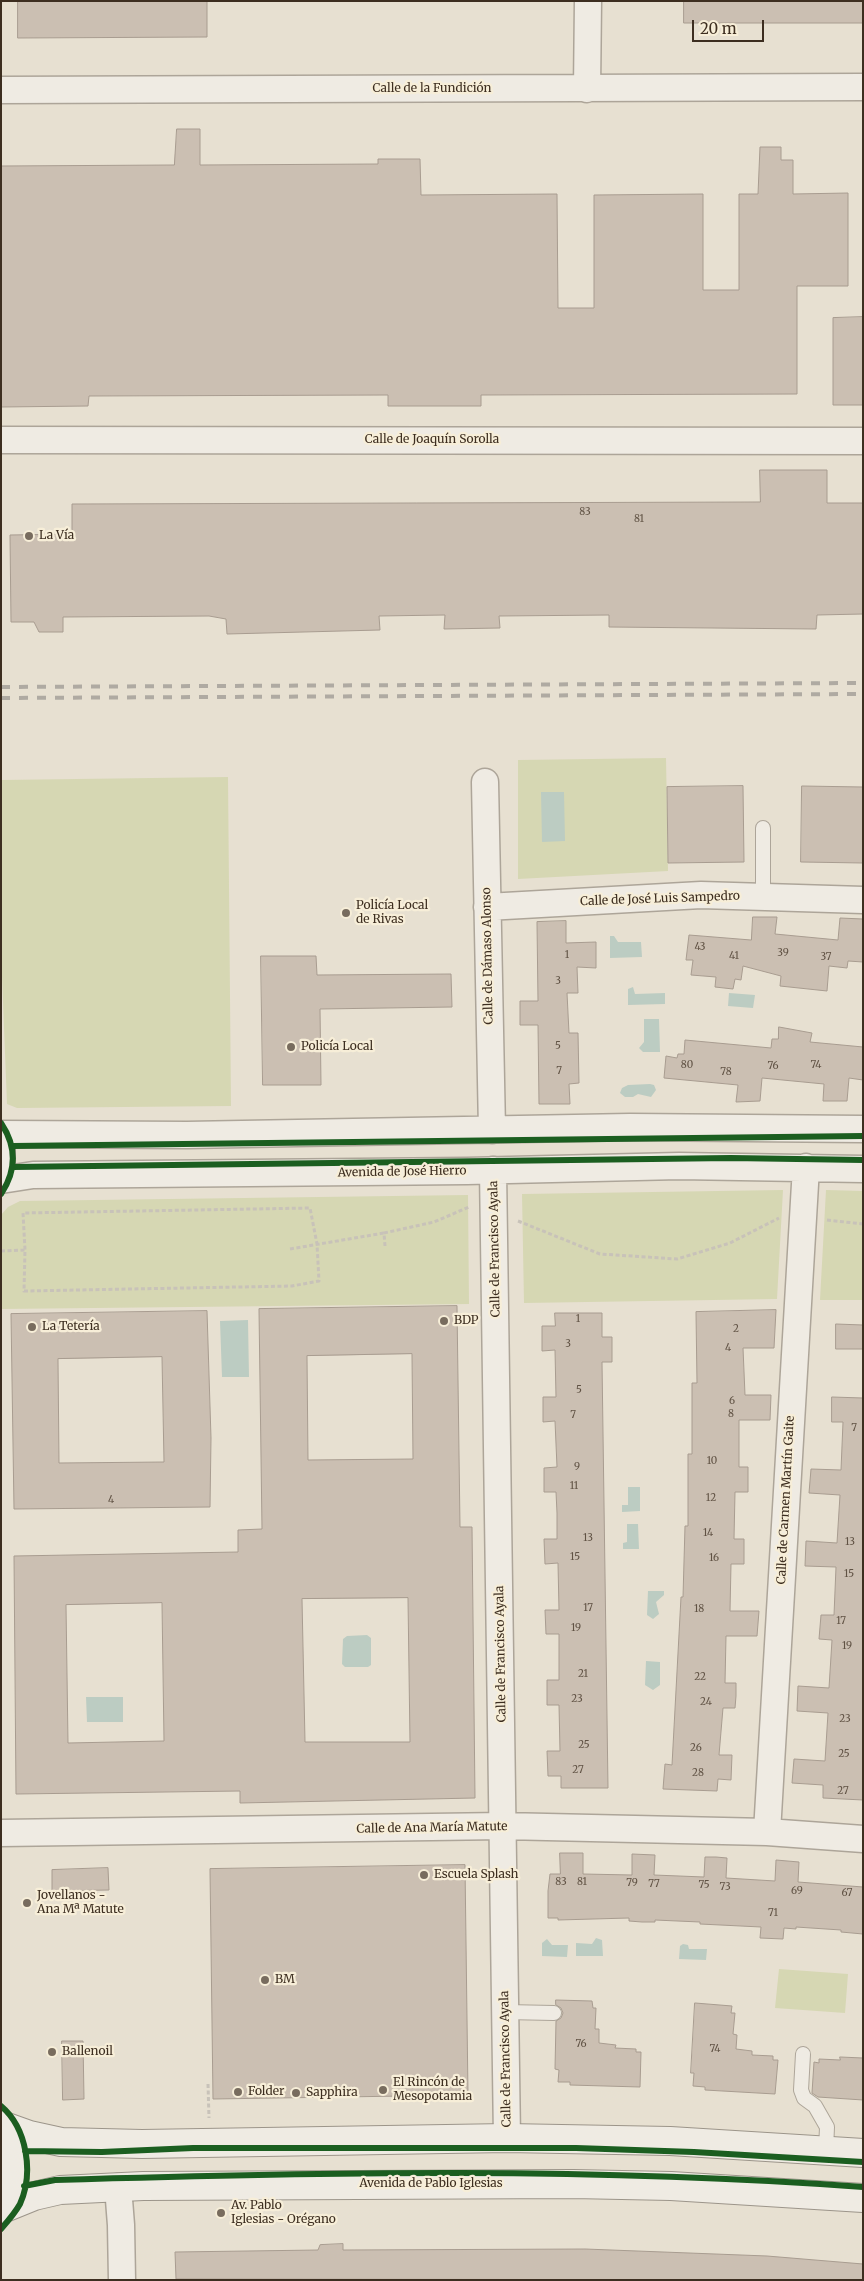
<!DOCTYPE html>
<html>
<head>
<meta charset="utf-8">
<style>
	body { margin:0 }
	#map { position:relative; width:864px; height:2281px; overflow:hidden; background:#e7e0d1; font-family:Merriweather,serif }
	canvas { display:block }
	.frame { position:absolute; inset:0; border:2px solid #3d2e20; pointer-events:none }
	.scale { position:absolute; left:692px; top:20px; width:72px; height:22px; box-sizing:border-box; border:2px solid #3d2e20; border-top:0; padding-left:6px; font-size:15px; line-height:18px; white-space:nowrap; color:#3d2e20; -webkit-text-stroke:4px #f7eed8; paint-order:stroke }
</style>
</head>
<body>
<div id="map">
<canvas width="864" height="2281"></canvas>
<div class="frame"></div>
<div class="scale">20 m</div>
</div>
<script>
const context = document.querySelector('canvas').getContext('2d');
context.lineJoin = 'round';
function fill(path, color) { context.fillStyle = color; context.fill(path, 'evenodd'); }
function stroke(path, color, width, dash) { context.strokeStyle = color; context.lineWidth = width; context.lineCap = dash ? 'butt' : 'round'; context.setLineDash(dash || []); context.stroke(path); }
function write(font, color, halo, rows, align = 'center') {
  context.font = font + ' Merriweather,serif'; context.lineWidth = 4.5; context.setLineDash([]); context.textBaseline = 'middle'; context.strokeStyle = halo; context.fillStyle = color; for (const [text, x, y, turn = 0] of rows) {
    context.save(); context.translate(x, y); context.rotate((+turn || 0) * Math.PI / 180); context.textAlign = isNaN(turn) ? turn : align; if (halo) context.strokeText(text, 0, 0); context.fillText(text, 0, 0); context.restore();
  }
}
const green = new Path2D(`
	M 666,758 L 668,871 L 518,879 L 518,760 Z
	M 228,777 L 231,1106 L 17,1108 L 7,1104 L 1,951 L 1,780 Z
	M 783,1190 L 777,1299 L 524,1303 L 522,1194 Z
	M 826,1190 L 863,1191 L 863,1300 L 820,1300 Z
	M 468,1195 L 469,1304 L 1,1309 L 1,1215 L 8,1207 L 20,1201 Z
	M 779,1969 L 848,1974 L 845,2013 L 775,2008 Z`);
const water = new Path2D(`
	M 541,792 L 564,792 L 565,841 L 542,842 Z
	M 610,936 L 614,936 L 618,942 L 641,942 L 642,957 L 610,958 Z
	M 633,987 L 635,994 L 665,993 L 665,1004 L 628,1005 L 628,989 Z
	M 729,993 L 755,995 L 753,1008 L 728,1006 Z
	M 644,1019 L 659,1019 L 660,1052 L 643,1052 L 639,1048 L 644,1042 Z
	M 650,1084 L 654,1085 L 656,1090 L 651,1097 L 638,1094 L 633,1097 L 625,1097 L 620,1093 L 622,1088 L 628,1085 Z
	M 248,1320 L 249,1377 L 222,1377 L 220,1321 Z
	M 628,1487 L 640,1487 L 640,1511 L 622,1512 L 622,1505 L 628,1505 Z
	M 627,1524 L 638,1524 L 639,1549 L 623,1549 L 623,1543 L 627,1542 Z
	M 648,1591 L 664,1591 L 664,1595 L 656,1602 L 659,1614 L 653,1619 L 647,1615 Z
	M 367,1635 L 371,1638 L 371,1665 L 368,1667 L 345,1667 L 342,1664 L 343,1639 L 347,1636 Z
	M 646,1661 L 660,1662 L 660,1685 L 653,1690 L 645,1685 Z
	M 86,1697 L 123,1697 L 123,1722 L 87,1722 Z
	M 596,1938 L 602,1940 L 603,1956 L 576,1956 L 576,1943 L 592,1944 Z
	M 547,1939 L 552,1945 L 568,1945 L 567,1957 L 542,1956 L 542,1943 Z
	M 683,1944 L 688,1945 L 689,1949 L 707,1949 L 706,1960 L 679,1959 L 680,1946 Z`);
const building = new Path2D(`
	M 18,1 L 207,1 L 207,37 L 18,38 Z
	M 684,1 L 863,1 L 863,23 L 684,23 Z
	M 177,129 L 200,129 L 200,165 L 378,164 L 378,159 L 420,159 L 421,195 L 557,194 L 558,308 L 594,308 L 594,195 L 703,194 L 703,290 L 739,290 L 739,194 L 758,194 L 760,147 L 781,147 L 781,160 L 793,160 L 793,194 L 848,193 L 848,286 L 797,286 L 797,394 L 481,395 L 481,406 L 388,406 L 388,395 L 89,396 L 88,406 L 1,407 L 1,166 L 174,165 Z
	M 863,317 L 863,405 L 833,405 L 833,318 Z
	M 760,470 L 827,470 L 827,503 L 863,503 L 863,614 L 817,615 L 816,629 L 609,627 L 609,615 L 499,616 L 500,628 L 444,629 L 445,615 L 379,616 L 380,630 L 227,634 L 226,619 L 209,616 L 63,617 L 63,632 L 39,632 L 34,622 L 11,622 L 10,535 L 72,534 L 72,504 L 760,502 Z
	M 743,786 L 744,862 L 668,863 L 667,787 Z
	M 802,786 L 863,787 L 863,863 L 801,862 Z
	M 753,917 L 777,917 L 775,934 L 838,940 L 840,918 L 863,919 L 863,962 L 848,961 L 847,968 L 829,966 L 827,991 L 780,986 L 781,976 L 743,966 L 741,980 L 735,979 L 733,989 L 715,987 L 716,977 L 691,975 L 693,960 L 686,960 L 689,935 L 751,940 Z
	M 566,921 L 566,943 L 596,942 L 596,968 L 577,967 L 578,993 L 567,993 L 569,1033 L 578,1033 L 579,1083 L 569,1084 L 570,1104 L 539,1104 L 538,1025 L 520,1025 L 520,1001 L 538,1001 L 537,922 Z
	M 261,956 L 316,956 L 317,975 L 451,974 L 452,1007 L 320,1009 L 321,1085 L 263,1085 Z
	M 779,1027 L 812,1033 L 810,1042 L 863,1047 L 863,1080 L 849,1078 L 847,1101 L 823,1101 L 824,1084 L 762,1078 L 760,1101 L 736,1102 L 738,1085 L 664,1078 L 666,1056 L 677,1058 L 678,1054 L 684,1054 L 685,1040 L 771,1048 L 772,1039 L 778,1039 Z
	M 457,1306 L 460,1527 L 472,1527 L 475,1798 L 240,1803 L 240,1791 L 16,1794 L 14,1556 L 238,1552 L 238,1530 L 262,1529 L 259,1309 ZM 412,1354 L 413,1459 L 308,1460 L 307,1356 ZM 408,1598 L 410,1742 L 305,1742 L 302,1599 ZM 162,1603 L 164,1741 L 68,1743 L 66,1605 Z
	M 776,1310 L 774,1348 L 743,1348 L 745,1395 L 771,1395 L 770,1420 L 739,1420 L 739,1467 L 748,1467 L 748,1492 L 735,1492 L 734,1539 L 744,1539 L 744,1564 L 731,1564 L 730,1611 L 759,1611 L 757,1636 L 726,1636 L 725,1683 L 736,1683 L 736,1696 L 735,1708 L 723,1708 L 719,1755 L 732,1755 L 731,1780 L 718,1779 L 717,1791 L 663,1789 L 665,1764 L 672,1765 L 681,1597 L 683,1597 L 685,1526 L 688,1526 L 688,1454 L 692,1454 L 692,1383 L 697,1383 L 696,1312 Z
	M 207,1311 L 211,1438 L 210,1507 L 14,1509 L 11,1314 ZM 162,1357 L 164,1462 L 59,1463 L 58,1359 Z
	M 555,1313 L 602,1313 L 602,1337 L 612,1337 L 612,1362 L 602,1362 L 608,1788 L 561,1788 L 561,1776 L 548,1776 L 547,1751 L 560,1751 L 559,1705 L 547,1705 L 547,1680 L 559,1680 L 559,1634 L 546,1634 L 545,1610 L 559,1610 L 558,1563 L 545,1564 L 544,1539 L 557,1539 L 557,1513 L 556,1492 L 544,1492 L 544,1468 L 557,1467 L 555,1421 L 543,1422 L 543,1397 L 556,1397 L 555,1350 L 542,1351 L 542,1326 L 555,1326 Z
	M 836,1324 L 863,1325 L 863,1349 L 836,1349 Z
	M 832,1397 L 863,1398 L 863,1800 L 823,1798 L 823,1785 L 792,1783 L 794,1759 L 825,1761 L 828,1713 L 797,1711 L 798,1686 L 829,1688 L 832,1640 L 819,1639 L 821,1615 L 834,1615 L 836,1567 L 805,1566 L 806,1541 L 837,1543 L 840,1495 L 809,1493 L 811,1469 L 841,1470 L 843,1422 L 832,1422 Z
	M 560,1853 L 583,1853 L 583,1874 L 632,1875 L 632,1854 L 655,1855 L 654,1875 L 704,1877 L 705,1857 L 716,1857 L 727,1858 L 726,1878 L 775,1881 L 776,1860 L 799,1862 L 798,1882 L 863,1887 L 863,1934 L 841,1932 L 841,1930 L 796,1927 L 796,1929 L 784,1928 L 783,1939 L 760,1938 L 761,1927 L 700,1924 L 700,1922 L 655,1920 L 655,1922 L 642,1922 L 629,1921 L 629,1918 L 558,1920 L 558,1918 L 548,1918 L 548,1891 L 550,1874 L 560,1874 Z
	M 465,1865 L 468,2095 L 213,2099 L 210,1869 Z
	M 108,1868 L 109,1890 L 52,1891 L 52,1870 Z
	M 556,2000 L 592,2001 L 593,2008 L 596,2008 L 595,2029 L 599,2029 L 599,2043 L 616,2045 L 615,2048 L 636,2049 L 636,2052 L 641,2052 L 640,2087 L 570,2085 L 570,2082 L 558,2082 L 559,2070 L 555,2069 L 556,2021 L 561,2018 L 563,2013 L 561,2008 L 556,2005 Z
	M 695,2003 L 732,2006 L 731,2013 L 735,2013 L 733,2034 L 737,2035 L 736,2049 L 752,2051 L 752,2055 L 773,2056 L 773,2060 L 778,2060 L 775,2094 L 705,2090 L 705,2087 L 693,2086 L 694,2073 L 691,2073 Z
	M 62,2041 L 83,2041 L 84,2099 L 63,2100 Z
	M 840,2057 L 863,2058 L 863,2100 L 818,2097 L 812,2093 L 814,2062 L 819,2063 L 819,2059 L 840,2060 Z
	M 343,2244 L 343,2250 L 585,2249 L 767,2256 L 863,2264 L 863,2280 L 176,2279 L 175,2252 L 318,2250 L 320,2245 Z`);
const path = new Path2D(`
	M 827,1220 L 863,1224
	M 518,1221 L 600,1254 L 677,1259 L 730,1243 L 779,1218
	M 385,1246 L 384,1233 L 434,1222 L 469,1207
	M 290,1249 L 384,1233
	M 1,1251 L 25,1250 L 24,1291 L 292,1286 L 319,1281 L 317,1244 L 310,1208 L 23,1213 L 25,1250
	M 208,2084 L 209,2118`);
const lane = new Path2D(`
	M 763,897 L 763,828
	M 505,2012 L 554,2013
	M 803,2054 L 801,2090 L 804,2098 L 815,2106 L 827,2127 L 826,2150`);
const street = new Path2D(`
	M 587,89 L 588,1
	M 1,90 L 863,87
	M 1,440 L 863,441
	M 485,782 L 492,1130
	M 487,907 L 701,895 L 863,900
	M 1,1134 L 187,1135 L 630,1127 L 863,1129
	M 493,1170 L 507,2138
	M 1,1180 L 33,1175 L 467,1171 L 679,1166 L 863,1169
	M 767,1832 L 806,1167
	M 1,1833 L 503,1826 L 767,1832 L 863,1839
	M 118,2187 L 121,2225 L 122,2280`);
const secondary = new Path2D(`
	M 1,1146 L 1,1165
	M 1,2125 L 29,2135 L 61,2142 L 142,2144 L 507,2138 L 670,2141 L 863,2153
	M 1,2129 C 15,2154 14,2184 1,2209
	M 2,2209 L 34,2196 L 60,2190 L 143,2186 L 573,2184 L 671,2186 L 863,2198`);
const rail = new Path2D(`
	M 1,687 L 863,683
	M 1,698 L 863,694`);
const cycleway = new Path2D(`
	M 1,1123 C 17,1147 17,1170 1,1194
	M 13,1146 L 863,1136
	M 13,1167 L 731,1158 L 863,1160
	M 1,2106 C 27,2128 34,2173 20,2204 C 15,2213 8,2221 1,2229
	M 25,2151 L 102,2152 L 193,2148 L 576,2148 L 694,2152 L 863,2162
	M 24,2186 L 55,2180 C 324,2172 594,2167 863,2187`);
const markers = [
	[29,536,5,"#786c5e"],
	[346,913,5,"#786c5e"],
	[291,1047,5,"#786c5e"],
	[444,1321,5,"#786c5e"],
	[32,1327,5,"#786c5e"],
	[424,1875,5,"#786c5e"],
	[27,1903,5,"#786c5e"],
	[265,1980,5,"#786c5e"],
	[52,2052,5,"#786c5e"],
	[383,2090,5,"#786c5e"],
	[238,2092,5,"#786c5e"],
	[296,2093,5,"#786c5e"],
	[221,2213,5,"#786c5e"]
];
const numberNames = [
	["83",585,512],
	["81",639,519],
	["43",700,947],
	["39",783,953],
	["1",567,955],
	["41",734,956],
	["37",826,957],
	["3",558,981],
	["5",558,1046],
	["80",687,1065],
	["74",816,1065],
	["76",773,1066],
	["7",559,1071],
	["78",726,1072],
	["1",578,1319],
	["2",736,1329],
	["3",568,1344],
	["4",728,1348],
	["5",579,1390],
	["6",732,1401],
	["8",731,1414],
	["7",573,1415],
	["7",854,1428],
	["10",712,1461],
	["9",577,1467],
	["11",574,1486],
	["12",711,1498],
	["4",111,1500],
	["14",708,1533],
	["13",588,1538],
	["13",850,1542],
	["15",575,1557],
	["16",714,1558],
	["15",849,1574],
	["17",588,1608],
	["18",699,1609],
	["17",841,1621],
	["19",576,1628],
	["19",847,1646],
	["21",583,1674],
	["22",700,1677],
	["23",577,1699],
	["24",706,1702],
	["23",845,1719],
	["25",584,1745],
	["26",696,1748],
	["25",844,1754],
	["27",578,1770],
	["28",698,1773],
	["27",843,1791],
	["83",561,1882],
	["81",582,1882],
	["79",632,1883],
	["77",654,1884],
	["75",704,1885],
	["73",725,1887],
	["69",797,1891],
	["67",847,1893],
	["71",773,1913],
	["76",581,2044],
	["74",715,2049]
];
const streetNames = [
	["Calle de la Fundición",432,89],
	["Calle de Joaquín Sorolla",432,440],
	["Calle de José Luis Sampedro",660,899,-2],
	["Calle de Dámaso Alonso",488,956,-91],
	["Avenida de José Hierro",402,1172,-1],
	["Calle de Francisco Ayala",495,1249,-91],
	["Calle de Carmen Martín Gaite",786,1500,-87],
	["Calle de Francisco Ayala",501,1654,-91],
	["Calle de Ana María Matute",432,1828,-1],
	["Calle de Francisco Ayala",506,2059,-91],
	["Avenida de Pablo Iglesias",431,2184]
];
const poiNames = [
	["La Vía",39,536],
	["Policía Local",356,906],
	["de Rivas",356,920],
	["Policía Local",301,1047],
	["BDP",454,1321],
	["La Tetería",42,1327],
	["Escuela Splash",434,1875],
	["Jovellanos -",37,1896],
	["Ana Mª Matute",37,1910],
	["BM",275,1980],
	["Ballenoil",62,2052],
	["El Rincón de",393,2083],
	["Mesopotamia",393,2097],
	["Folder",248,2092],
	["Sapphira",306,2093],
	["Av. Pablo",231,2206],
	["Iglesias - Orégano",231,2220]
];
fill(green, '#d6d7b3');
fill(water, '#bcccc2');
fill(building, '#cbbfb2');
stroke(building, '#a89c90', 1);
stroke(lane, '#ada599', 16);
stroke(street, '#ada599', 29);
stroke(secondary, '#9c958a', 30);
stroke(path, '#c8c2b9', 3, [4, 2.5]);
stroke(lane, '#efebe3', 14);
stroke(street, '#efebe3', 26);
stroke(secondary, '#efebe3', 28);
stroke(rail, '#afaaa2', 4, [9, 9]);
stroke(cycleway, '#1b5e20', 6);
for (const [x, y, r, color] of markers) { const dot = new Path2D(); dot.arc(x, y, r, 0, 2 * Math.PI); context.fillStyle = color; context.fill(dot); stroke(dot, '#f7eed8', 2); }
write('10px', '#605244', null, numberNames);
write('12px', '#3d2e20', '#f7eed8', streetNames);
write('12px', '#3d2e20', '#f7eed8', poiNames, 'left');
</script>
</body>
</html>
